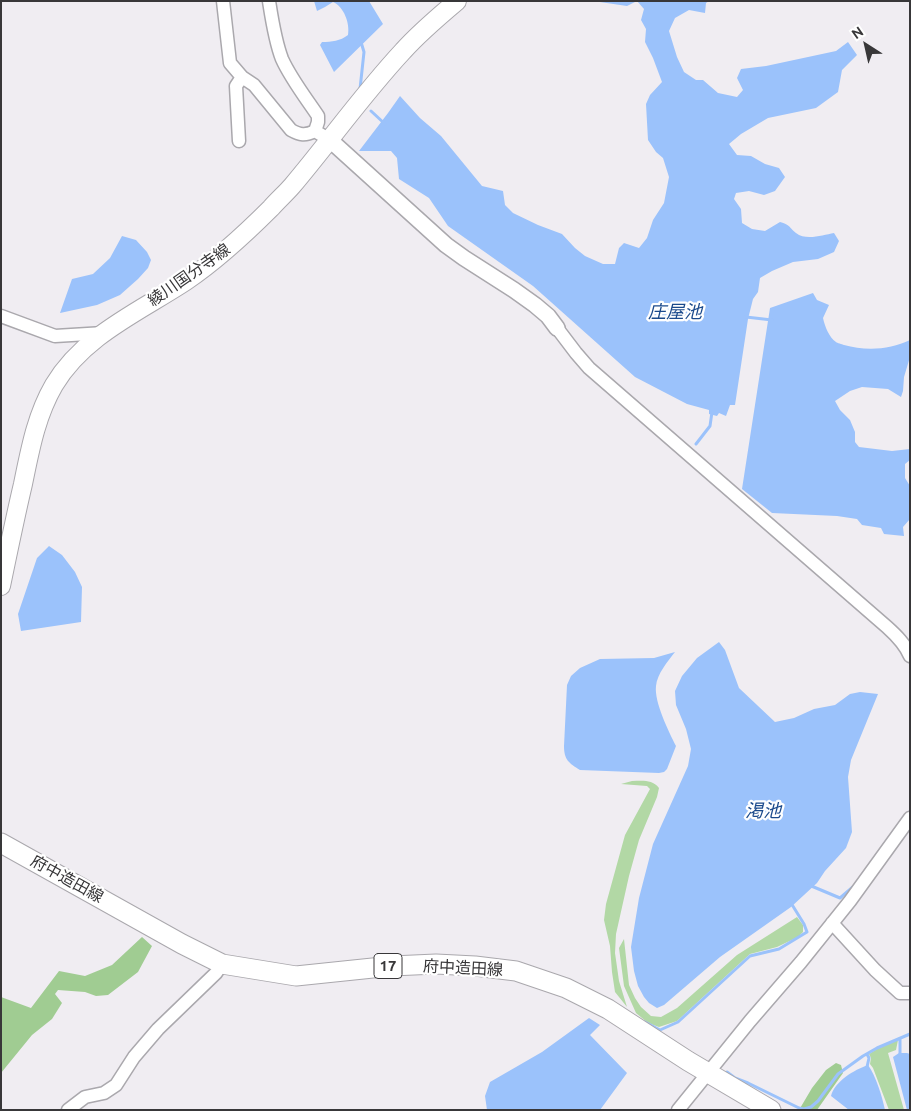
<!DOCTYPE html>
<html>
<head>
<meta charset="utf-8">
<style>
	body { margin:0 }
	#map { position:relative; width:911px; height:1111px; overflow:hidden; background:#f0edf2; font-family:Ubuntu,sans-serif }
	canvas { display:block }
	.frame { position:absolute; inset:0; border:2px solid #383739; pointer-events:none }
	.north { position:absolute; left:841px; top:20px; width:50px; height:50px; -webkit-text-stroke:4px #fff; paint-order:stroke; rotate:325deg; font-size:14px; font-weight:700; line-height:20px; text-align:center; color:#383739 }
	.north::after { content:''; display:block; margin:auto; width:18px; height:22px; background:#383739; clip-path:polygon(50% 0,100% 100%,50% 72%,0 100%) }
</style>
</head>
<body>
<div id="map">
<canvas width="911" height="1111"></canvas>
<div class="frame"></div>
<div class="north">N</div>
</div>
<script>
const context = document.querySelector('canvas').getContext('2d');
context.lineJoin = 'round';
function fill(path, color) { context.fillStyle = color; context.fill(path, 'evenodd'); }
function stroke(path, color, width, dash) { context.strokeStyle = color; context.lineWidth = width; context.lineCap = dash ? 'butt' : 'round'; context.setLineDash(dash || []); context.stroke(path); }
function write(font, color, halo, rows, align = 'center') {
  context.font = font + ' Ubuntu,"Noto Sans JP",sans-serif'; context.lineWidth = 4.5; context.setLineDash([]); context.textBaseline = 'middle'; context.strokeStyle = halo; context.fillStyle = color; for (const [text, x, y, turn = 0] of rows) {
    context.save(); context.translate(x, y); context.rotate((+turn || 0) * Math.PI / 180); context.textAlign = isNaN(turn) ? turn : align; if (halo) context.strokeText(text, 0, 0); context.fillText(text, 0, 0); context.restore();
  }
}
const green = new Path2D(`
	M 632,781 C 642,781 652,779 659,788 L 657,797 L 639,840 L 629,876 L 616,934 L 615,953 L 619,981 L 627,1007 L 615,992 L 612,972 L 610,946 L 604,920 L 606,904 L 625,835 L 650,789 L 647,786 L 621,784 Z
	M 797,917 L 803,925 L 803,932 L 798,937 L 777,947 L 750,954 L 677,1021 L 659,1027 L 648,1023 L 636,1013 L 624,986 L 619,948 L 624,939 L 629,985 L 635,998 L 641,1007 L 651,1016 L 661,1017 L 677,1008 L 737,955 Z
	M 898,1040 L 896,1050 L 888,1053 L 904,1110 L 889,1110 L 873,1068 L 870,1064 L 871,1058 L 869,1054 L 877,1049 Z`);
const forest = new Path2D(`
	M 142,937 L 152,946 L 138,972 L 108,995 L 96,996 L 85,992 L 58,990 L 55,994 L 62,1003 L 52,1019 L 32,1035 L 1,1073 L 1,997 L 31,1008 L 59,971 L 85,976 L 112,965 Z
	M 836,1063 L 841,1065 L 843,1073 L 817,1110 L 799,1110 L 812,1088 L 826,1070 Z`);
const water = new Path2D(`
	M 314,1 L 369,1 L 383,24 L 334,72 L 320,45 L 322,42 C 332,42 340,41 348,35 C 350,23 344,7 333,2 L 325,7 L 317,11 Z
	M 593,1 L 637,1 L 627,6 Z
	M 637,1 L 709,1 L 706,3 L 705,13 L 689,10 L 675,18 L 669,31 L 677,57 L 684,72 L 696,80 L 703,80 L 718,93 L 737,97 L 743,90 L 737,78 L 741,69 L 766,66 L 836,51 L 848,42 L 857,55 L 842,70 L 838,92 L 816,108 L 768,118 L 741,134 L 729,144 L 737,155 L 751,156 L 765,164 L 779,168 L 785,177 L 775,191 L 764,195 L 749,191 L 736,193 L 734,199 L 741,209 L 742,223 L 752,229 L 765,231 L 780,222 C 790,225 788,226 796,233 C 806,241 823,235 834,233 L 839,241 L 834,252 L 818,259 L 793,262 L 772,271 L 760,278 L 758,292 L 753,299 L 748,319 L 735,405 L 730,405 L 726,416 L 719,413 L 717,416 L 709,414 L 709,410 L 687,404 L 635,377 L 533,286 L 448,226 L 429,198 L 399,179 L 397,158 L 391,151 L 359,151 L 388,113 L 400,96 L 420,118 L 441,136 L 482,186 L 503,191 L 505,205 L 513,213 L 538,225 L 562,234 L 575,248 L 585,256 L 603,264 L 615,264 L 619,248 L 624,243 L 639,248 L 647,238 L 653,220 L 664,203 L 669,177 L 663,158 L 656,152 L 648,140 L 646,104 L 650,95 L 662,82 L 653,58 L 645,42 L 646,29 L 641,20 L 644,9 Z
	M 122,236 L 136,240 L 147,252 L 151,260 L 148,268 L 138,279 L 120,295 L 97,305 L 60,313 L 72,279 L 93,274 L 110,258 Z
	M 813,293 L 817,300 L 829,305 L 823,318 C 825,327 829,337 836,342 C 837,343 842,344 844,345 C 865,351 890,350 910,340 L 910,357 L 904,377 L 903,391 L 901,397 L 888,389 L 862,387 L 850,391 L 835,401 L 840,410 L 850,420 L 855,432 L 855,442 L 859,447 L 892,451 L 910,449 L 910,460 L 905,464 L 905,478 L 910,486 L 910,519 L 903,527 L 904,536 L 884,534 L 881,528 L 862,525 L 857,519 L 837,516 L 772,513 L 742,489 L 770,308 Z
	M 49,546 L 62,555 L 75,572 L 82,587 L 81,622 L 21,631 L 18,614 L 37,558 Z
	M 719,642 L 725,650 L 739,688 L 775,722 L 794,718 L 814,709 L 835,705 L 850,694 L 860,692 L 878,694 L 851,760 L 848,777 L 852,832 L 846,848 L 825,871 L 817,883 L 791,907 L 720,957 L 664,1005 L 657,1008 L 649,1003 L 644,997 L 638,986 L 634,971 L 631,947 L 639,898 L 653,844 L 688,766 L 691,749 L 686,729 L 676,705 L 675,691 L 682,676 L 697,658 Z
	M 675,652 C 668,661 657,674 656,686 C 654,702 669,732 676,746 L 667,769 L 664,772 L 659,773 L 580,770 C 569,763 564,760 564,746 L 567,685 L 571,676 L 580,668 L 600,659 L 654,658 Z
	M 589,1018 L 600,1025 L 590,1035 L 627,1073 L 600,1110 L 487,1110 L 485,1096 L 490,1082 L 542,1052 Z
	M 899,1053 L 907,1053 L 910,1054 L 910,1110 L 907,1110 L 893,1057 Z
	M 868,1065 C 876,1076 882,1096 885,1110 L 849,1110 L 831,1096 C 835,1081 854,1070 868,1065 Z`);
const stream = new Path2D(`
	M 360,89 L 364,52 L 361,42
	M 371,111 L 385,124
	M 746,317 L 772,320
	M 696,444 L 710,426 L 712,412
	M 809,885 L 840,898 L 854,886
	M 645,1022 L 660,1030 L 678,1022 L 750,956 L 779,949 L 807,932 L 804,924 L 791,903
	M 900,1039 L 900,1055
	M 867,1067 L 869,1058 L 867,1054
	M 727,1072 L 735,1078 L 748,1083 L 799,1108 L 804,1109 L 811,1107 L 818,1101 L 838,1074 L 863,1056 L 877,1048 L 910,1034`);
const minor = new Path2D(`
	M 223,1 L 230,63 L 242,77 L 254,85 L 291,130 C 300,135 305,136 315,131 L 330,140
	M 269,1 C 272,20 275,41 282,59 C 291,79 306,98 318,116 L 318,122 L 315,131
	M 239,141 L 236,86 L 242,77
	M 1,316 L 55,336 L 104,333
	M 557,328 L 576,353 L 589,368 L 887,627 C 897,636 905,644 910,656
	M 832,923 L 875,970 L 900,993 L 910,993
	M 68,1110 L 85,1097 L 104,1093 L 116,1085 L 134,1057 L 158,1029 L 216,973 L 222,964
	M 678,1110 L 750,1021 L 801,962 L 850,901 L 910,818`);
const tertiary = new Path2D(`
	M 330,140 L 446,245 L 464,258 L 514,290 L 535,305 L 548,316 L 557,328`);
const secondary = new Path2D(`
	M 1,586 C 8,552 15,518 23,484 C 30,450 36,416 54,385 C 84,335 139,312 186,281 C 217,260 245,234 271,208 C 278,200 286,193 292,186 C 330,141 363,94 403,51 C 419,33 438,17 457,1`);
const primary = new Path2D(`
	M 1,843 L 182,944 L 222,964 L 296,976 L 392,966 L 436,964 L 475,966 L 516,971 L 566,988 L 608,1009 L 688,1061 L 771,1110`);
const shields = [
	[388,966,28]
];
const shieldNames = [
	["17",388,966]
];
const streetNames = [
	["綾川国分寺線",189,275,-35],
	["府中造田線",67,879,29],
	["府中造田線",463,968,3]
];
const waterNames = [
	["庄屋池",675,312],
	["渇池",763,811]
];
fill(green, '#b2d8a5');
fill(forest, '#a0cc92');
fill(water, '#9bc2fb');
stroke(stream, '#9bc2fb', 3);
stroke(minor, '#aaa8ad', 15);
stroke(tertiary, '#aaa8ad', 18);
stroke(secondary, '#aaa8ad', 20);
stroke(primary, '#aaa8ad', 21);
stroke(minor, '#fff', 12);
stroke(tertiary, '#fff', 15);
stroke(secondary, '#fff', 18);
stroke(primary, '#fff', 19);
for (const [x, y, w] of shields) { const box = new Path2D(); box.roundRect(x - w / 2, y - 12.5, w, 25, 4); context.fillStyle = '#fff'; context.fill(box); stroke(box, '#383739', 1); }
write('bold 15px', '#383739', null, shieldNames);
write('16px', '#383739', '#fff', streetNames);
write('italic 18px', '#1b4a8c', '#fff', waterNames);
</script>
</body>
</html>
